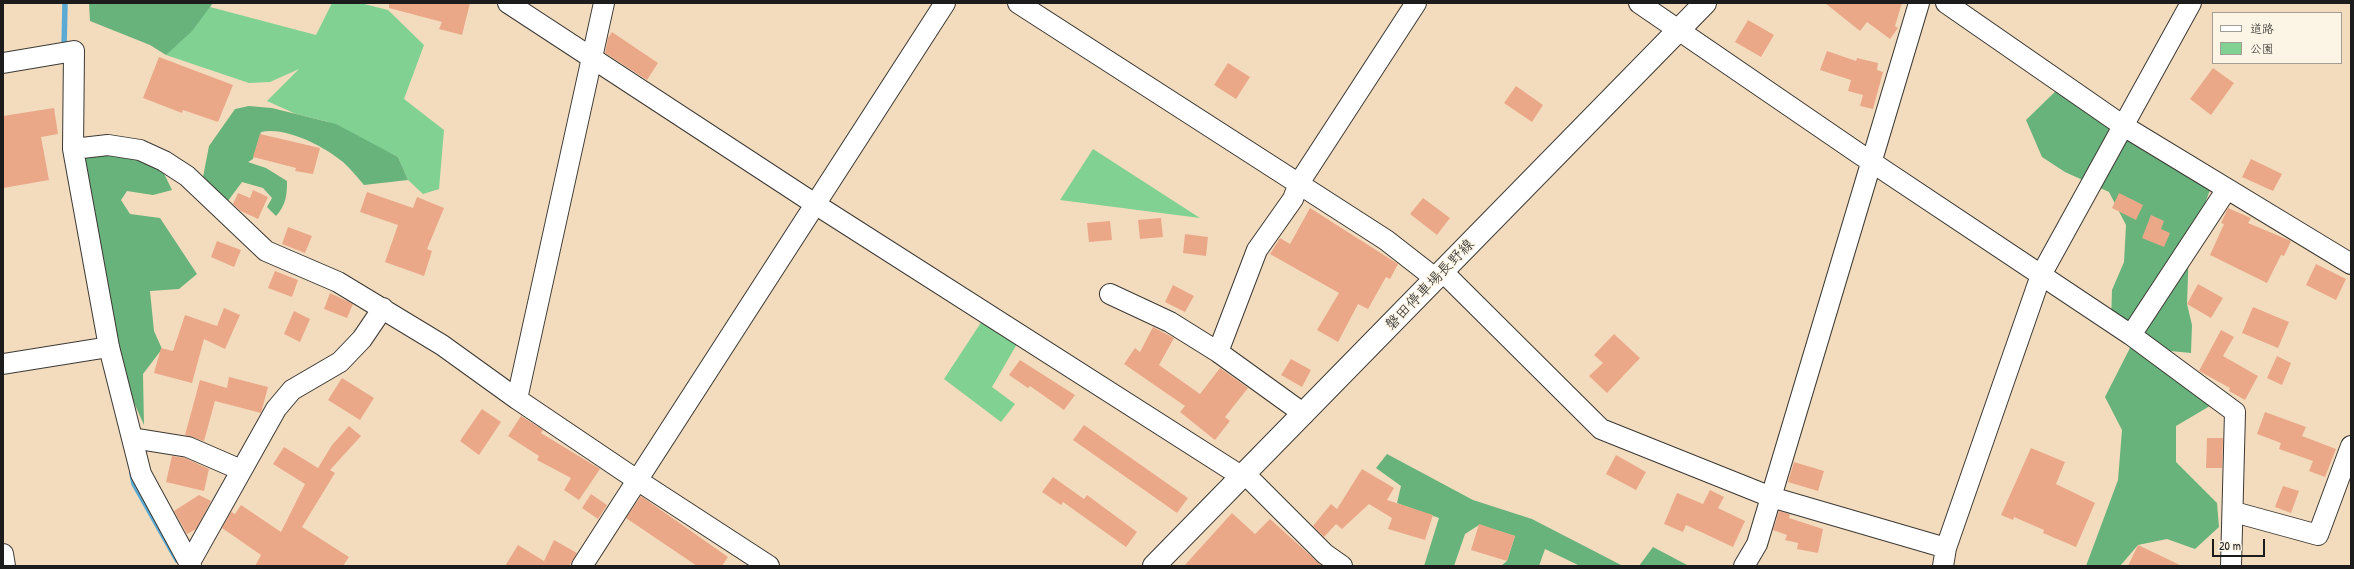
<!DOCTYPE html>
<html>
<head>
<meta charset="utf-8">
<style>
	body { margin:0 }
	#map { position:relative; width:2354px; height:569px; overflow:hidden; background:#f3dcbe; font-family:"Patrick Hand","Klee One",sans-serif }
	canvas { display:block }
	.frame { position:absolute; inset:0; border:4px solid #1c1c1c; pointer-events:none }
	.legend { position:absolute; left:2212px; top:12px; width:130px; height:52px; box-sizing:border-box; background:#fcf5e5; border:1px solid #a29e95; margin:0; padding:5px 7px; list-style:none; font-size:12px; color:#1c1c1c }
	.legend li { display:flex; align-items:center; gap:8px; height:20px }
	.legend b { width:20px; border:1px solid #a29e95 }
	.scale { position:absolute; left:2212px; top:539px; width:53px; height:18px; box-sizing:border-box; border:2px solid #1c1c1c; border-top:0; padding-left:5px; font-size:12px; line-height:14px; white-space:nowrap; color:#1c1c1c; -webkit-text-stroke:3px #fcf5e5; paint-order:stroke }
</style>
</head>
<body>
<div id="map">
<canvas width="2354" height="569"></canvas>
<div class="frame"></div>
<ul class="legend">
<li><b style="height:5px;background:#fff"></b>道路</li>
<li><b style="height:11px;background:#80d192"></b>公園</li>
</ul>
<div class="scale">20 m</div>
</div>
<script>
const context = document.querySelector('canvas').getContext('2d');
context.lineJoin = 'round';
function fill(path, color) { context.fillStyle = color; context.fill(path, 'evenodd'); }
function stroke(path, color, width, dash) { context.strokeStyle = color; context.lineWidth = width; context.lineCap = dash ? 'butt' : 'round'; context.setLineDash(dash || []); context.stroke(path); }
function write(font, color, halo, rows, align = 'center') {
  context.font = font + ' "Patrick Hand","Klee One",sans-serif'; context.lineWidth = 3; context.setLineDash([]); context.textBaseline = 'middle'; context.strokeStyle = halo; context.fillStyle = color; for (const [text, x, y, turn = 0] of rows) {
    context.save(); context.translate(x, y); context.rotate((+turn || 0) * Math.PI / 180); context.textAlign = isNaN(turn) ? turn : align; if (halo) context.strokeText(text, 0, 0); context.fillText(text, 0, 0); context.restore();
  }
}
const green = new Path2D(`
	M 332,3 L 360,3 L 388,10 L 424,45 L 404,99 L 444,130 L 439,189 L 423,194 L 408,180 L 398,157 L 328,122 L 296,114 L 267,101 L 299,69 L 270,82 L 249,83 L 166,55 L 210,7 L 316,35 Z
	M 1093,149 L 1200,218 L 1060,200 Z
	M 982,321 L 1017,344 L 992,387 L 1015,404 L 1001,422 L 944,379 Z`);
const forest = new Path2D(`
	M 89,3 L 213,3 L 192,31 L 166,55 L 150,45 L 90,21 Z
	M 2063,84 L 2192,167 L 2210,190 L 2189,247 L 2187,304 L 2192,325 L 2191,353 L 2150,349 L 2111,322 L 2112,290 L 2124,262 L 2126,225 L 2109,192 L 2065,172 L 2042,157 L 2026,120 Z
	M 249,106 L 272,108 L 336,124 L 398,157 L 408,180 L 364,185 C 357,177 351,169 343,162 C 324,146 285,126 261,132 L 253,159 L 248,162 L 266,168 L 287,181 C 287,195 286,205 276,216 L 267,207 L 272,198 L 263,188 L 242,182 L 222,209 L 203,177 L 209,146 L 235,109 Z
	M 81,152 L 156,157 L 172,190 L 153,195 L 127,191 L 121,200 L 130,214 L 160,218 L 197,274 L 179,289 L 150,291 L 154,331 L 162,349 L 143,374 L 144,425 L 109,347 Z
	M 2132,344 L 2220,400 L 2176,426 L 2176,462 L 2217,503 L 2219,527 L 2195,549 L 2167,539 L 2138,545 L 2120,566 L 2086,566 L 2118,480 L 2122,430 L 2105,397 Z
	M 1387,454 L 1473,500 L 1532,519 L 1623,566 L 1580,566 L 1545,549 L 1539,566 L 1501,566 L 1507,561 L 1515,536 L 1479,525 L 1465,534 L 1454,566 L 1424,566 L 1439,518 L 1397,503 L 1401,486 L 1376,468 Z
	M 1653,547 L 1689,566 L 1639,566 Z`);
const stream = new Path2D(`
	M 64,49 L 65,3
	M 132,474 L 134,484 L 177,560`);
const building = new Path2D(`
	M 389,3 L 470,3 L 462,35 L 439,29 L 442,22 L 389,8 Z
	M 1825,3 L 1902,3 L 1895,26 L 1898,28 L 1890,39 L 1867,22 L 1860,31 Z
	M 1748,20 L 1774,35 L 1761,57 L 1735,42 Z
	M 612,32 L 658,63 L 647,80 L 605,53 L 608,38 Z
	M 1827,51 L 1856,61 L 1857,58 L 1878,63 L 1877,70 L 1883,72 L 1873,109 L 1860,106 L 1863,95 L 1848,91 L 1851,80 L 1820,70 Z
	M 159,57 L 233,85 L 218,122 L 183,110 L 182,113 L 143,98 Z
	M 1228,63 L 1250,77 L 1236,99 L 1214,85 Z
	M 2213,68 L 2234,83 L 2211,115 L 2190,99 Z
	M 1516,86 L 1543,105 L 1532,122 L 1504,103 Z
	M 54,108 L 58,134 L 41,137 L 49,180 L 3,188 L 3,116 Z
	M 260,134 L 320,148 L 313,174 L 295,171 L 296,168 L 253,157 Z
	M 2251,159 L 2282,174 L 2273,191 L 2242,177 Z
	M 253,190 L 268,197 L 258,219 L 241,211 L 233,204 L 238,193 L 250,198 Z
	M 367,192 L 413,208 L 417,197 L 444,208 L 427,249 L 432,251 L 424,276 L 385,262 L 398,225 L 360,212 Z
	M 2119,193 L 2143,205 L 2136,220 L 2112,208 Z
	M 1423,198 L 1450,218 L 1437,235 L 1410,214 Z
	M 1310,208 L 1398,264 L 1390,279 L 1386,277 L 1368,309 L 1358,304 L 1338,342 L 1317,330 L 1339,293 L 1270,254 L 1280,238 L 1290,244 Z
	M 2228,208 L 2251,218 L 2248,223 L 2291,241 L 2284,256 L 2281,255 L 2267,283 L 2210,255 L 2224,224 L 2221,223 Z
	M 2151,215 L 2164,221 L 2161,229 L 2170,233 L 2164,247 L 2142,238 Z
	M 1161,218 L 1163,237 L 1140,239 L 1138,220 Z
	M 1110,221 L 1112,240 L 1089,242 L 1087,223 Z
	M 288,227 L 312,236 L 305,253 L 282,244 Z
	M 1185,234 L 1208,237 L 1206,256 L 1183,253 Z
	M 217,241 L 241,250 L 234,267 L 211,257 Z
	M 2316,264 L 2346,279 L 2336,300 L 2306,285 Z
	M 275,271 L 298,280 L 292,297 L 268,288 Z
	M 2198,284 L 2223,298 L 2211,318 L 2187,304 Z
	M 1173,285 L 1194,296 L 1185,312 L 1165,302 Z
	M 330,293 L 353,304 L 347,318 L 324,309 Z
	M 2253,307 L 2289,322 L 2278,348 L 2242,333 Z
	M 224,308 L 240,315 L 225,349 L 204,339 L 192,383 L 154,373 L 161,348 L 173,351 L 185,315 L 217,326 Z
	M 294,311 L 310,319 L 300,342 L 284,334 Z
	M 1153,327 L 1174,338 L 1159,365 L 1200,394 L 1220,368 L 1248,388 L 1225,417 L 1230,421 L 1215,440 L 1180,412 L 1185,406 L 1124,364 L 1135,348 L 1140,352 Z
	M 2221,330 L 2234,337 L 2223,356 L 2258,376 L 2245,400 L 2229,391 L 2230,388 L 2199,371 Z
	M 1614,334 L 1640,358 L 1607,393 L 1589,376 L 1603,363 L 1594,355 Z
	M 2277,356 L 2291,363 L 2282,385 L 2267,378 Z
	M 1291,359 L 1311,370 L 1302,387 L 1281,375 Z
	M 1020,360 L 1075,395 L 1064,410 L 1030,386 L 1028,388 L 1009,375 Z
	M 229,377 L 268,387 L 261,413 L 215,401 L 204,441 L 185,435 L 200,380 L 227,388 Z
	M 342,378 L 374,398 L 360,420 L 328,400 Z
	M 482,409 L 501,422 L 479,455 L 460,441 Z
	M 2265,412 L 2306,427 L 2302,436 L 2336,449 L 2325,477 L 2309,471 L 2313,461 L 2279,449 L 2281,443 L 2257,434 Z
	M 521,416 L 543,430 L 541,433 L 600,469 L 579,500 L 564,490 L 571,478 L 537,460 L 539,456 L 508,436 Z
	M 1084,425 L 1188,498 L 1177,513 L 1073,440 Z
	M 349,426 L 361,436 L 330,470 L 335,473 L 302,527 L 349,557 L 343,566 L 255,566 L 261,555 L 222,528 L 231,512 L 235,514 L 241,505 L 281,532 L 305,484 L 273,464 L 284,447 L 318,468 L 332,445 Z
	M 2207,438 L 2223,438 L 2222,468 L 2206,468 Z
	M 2031,448 L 2065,462 L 2056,484 L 2095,503 L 2076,547 L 2043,533 L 2044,530 L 2014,517 L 2013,520 L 2001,515 Z
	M 1616,455 L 1646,472 L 1636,490 L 1606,474 Z
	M 172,456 L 185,458 L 209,469 L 204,491 L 166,482 Z
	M 1794,462 L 1824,471 L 1818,491 L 1788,482 Z
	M 1362,469 L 1394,488 L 1387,500 L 1433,515 L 1425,540 L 1388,529 L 1392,518 L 1369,504 L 1342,529 L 1336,524 L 1324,537 L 1313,526 L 1331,504 L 1337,509 Z
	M 1053,477 L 1084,499 L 1087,495 L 1137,532 L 1126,547 L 1063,502 L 1061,505 L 1042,492 Z
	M 2283,486 L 2299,491 L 2291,513 L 2275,507 Z
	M 1710,490 L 1724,497 L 1718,508 L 1745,521 L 1733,547 L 1686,525 L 1683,532 L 1664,524 L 1677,493 L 1703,504 Z
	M 591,494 L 607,505 L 598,519 L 582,508 Z
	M 199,495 L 211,501 L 196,529 L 187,534 L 174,511 Z
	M 641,496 L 728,557 L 722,566 L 697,566 L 626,518 Z
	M 1779,511 L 1790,514 L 1789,518 L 1823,529 L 1818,553 L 1797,549 L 1798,543 L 1785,540 L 1787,535 L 1773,530 Z
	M 1232,513 L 1255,534 L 1270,519 L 1322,566 L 1184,566 Z
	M 1479,524 L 1515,536 L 1507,561 L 1471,550 Z
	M 554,540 L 577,553 L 569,566 L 505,566 L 518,545 L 544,561 Z
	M 2138,545 L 2182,566 L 2128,566 Z`);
const minor = new Path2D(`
	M 508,3 L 815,204 L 1241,476
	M 1018,3 L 1386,240 L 1436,279
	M 1639,3 L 1858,153 L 2131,335 L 2235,412 L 2231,566
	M 1946,3 L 2122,125 L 2351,264
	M 3,63 L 74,51 L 73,149 L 109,347 L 141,474 L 191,566
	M 73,149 L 108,145 L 140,150 L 164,161 L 187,176 L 266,251 L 338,282 L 442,345 L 517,399 L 637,480 L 769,566
	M 1443,272 L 1601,429 L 1771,497 L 1946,548
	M 1110,294 L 1170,322 L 1218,352 L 1304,414
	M 2131,335 L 2227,189
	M 1218,352 L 1257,250 L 1293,199 L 1299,183 L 1416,3
	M 3,364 L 109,347
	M 517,399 L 604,3
	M 132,438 L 188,447 L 241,470
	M 1244,473 L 1325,554 L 1342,566
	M 2234,512 L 2318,535 L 2351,446
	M 3,554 L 5,566
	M 189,564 L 276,409 L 292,390 L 340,362 L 362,339 L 383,308
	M 582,566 L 945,3
	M 1744,566 L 1757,544 L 1919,3
	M 1943,566 L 1946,548 L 2041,275 L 2191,3`);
const major = new Path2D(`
	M 1154,566 L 1705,3`);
const streetNames = [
	["磐田停車場長野線",1430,285,-46]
];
fill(green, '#80d192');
fill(forest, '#68b37c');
stroke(stream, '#5aaad4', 5.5);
fill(building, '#eaa889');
stroke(minor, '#3c3934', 22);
stroke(major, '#3c3934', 24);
stroke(minor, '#fff', 20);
stroke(major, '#fff', 22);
write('15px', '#1c1c1c', '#fcf5e5', streetNames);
</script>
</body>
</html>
